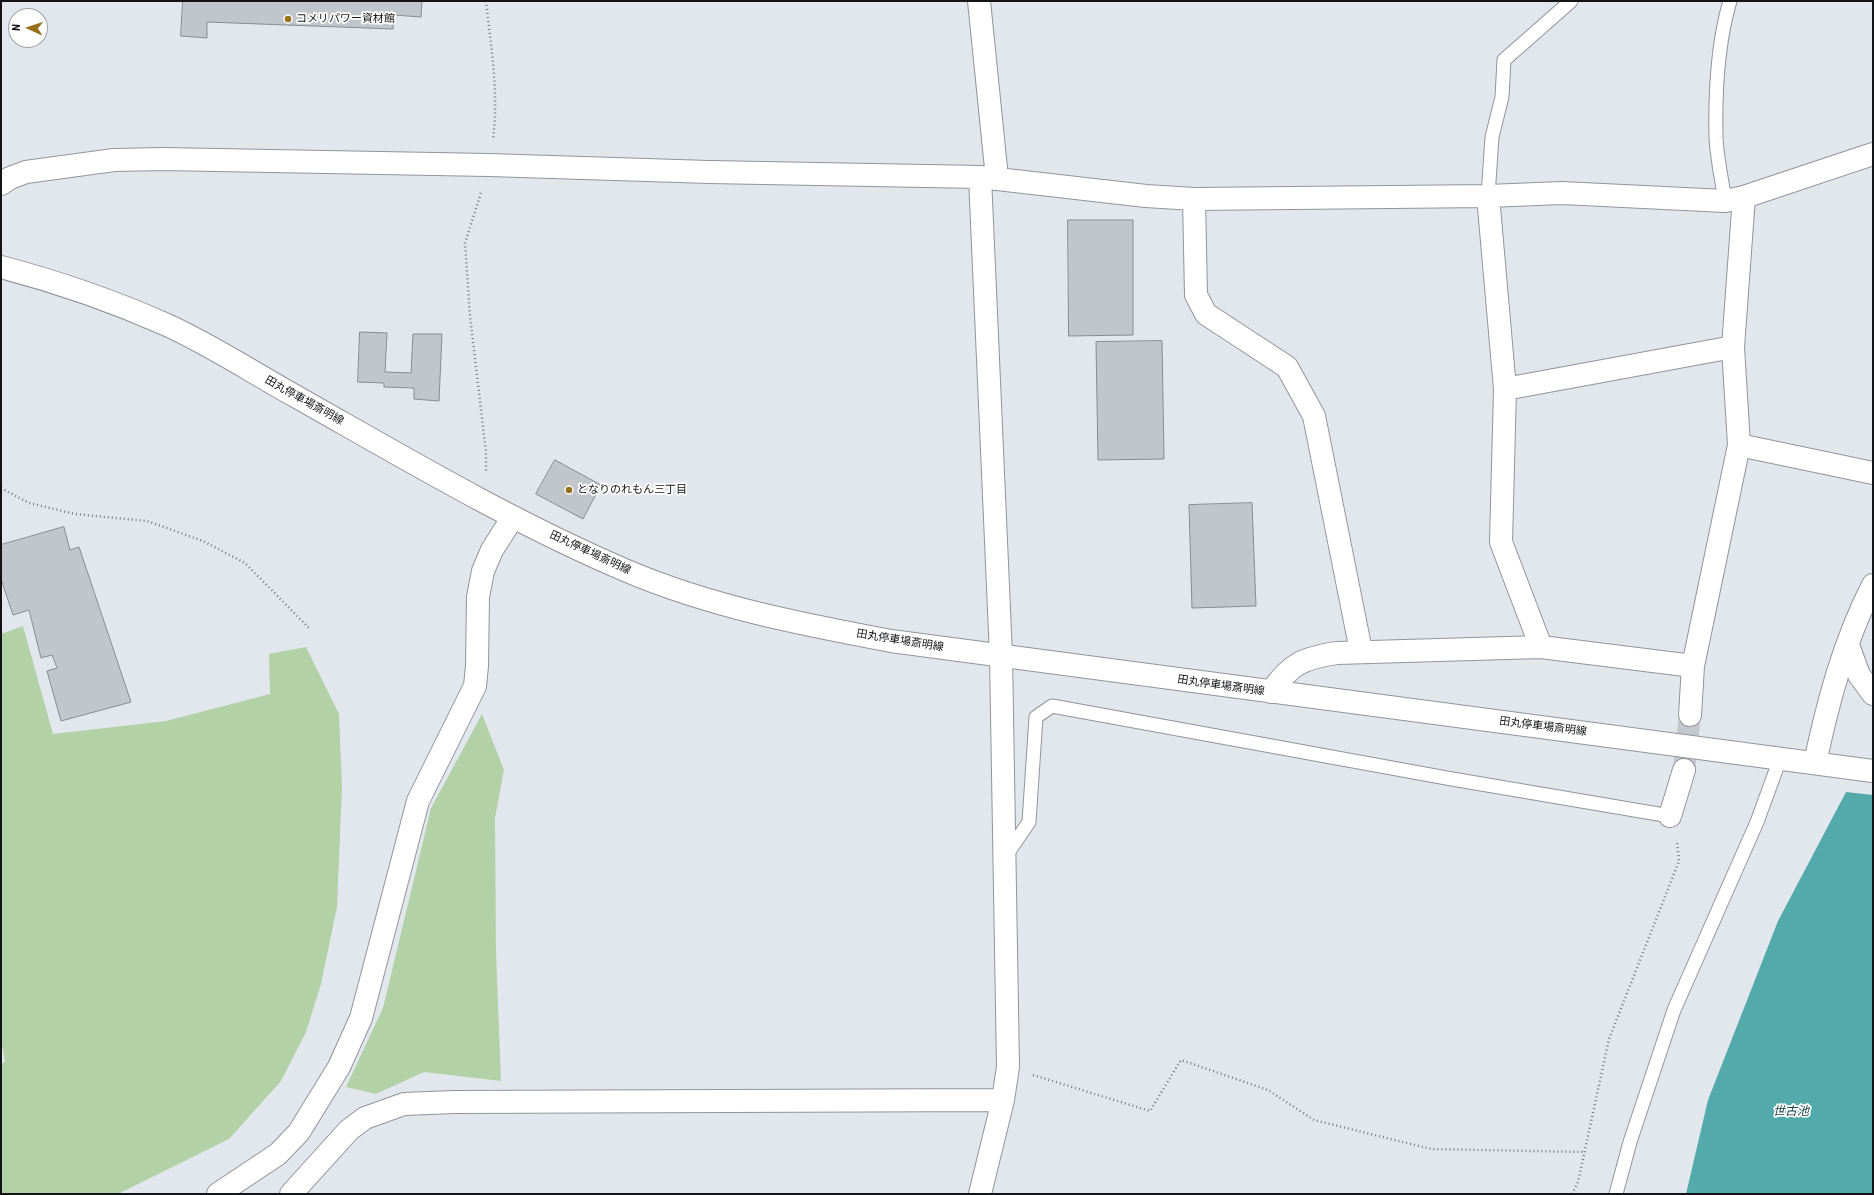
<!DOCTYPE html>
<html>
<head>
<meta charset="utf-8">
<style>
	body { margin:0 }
	#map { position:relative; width:1874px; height:1195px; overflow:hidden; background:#e2e7ee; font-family:"Roboto Condensed",sans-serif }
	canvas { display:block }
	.frame { position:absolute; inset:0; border:2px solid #131417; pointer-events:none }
	.north { position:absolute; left:8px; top:8px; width:40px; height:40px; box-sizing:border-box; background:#fff; border:1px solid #a1a1a2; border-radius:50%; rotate:273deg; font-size:11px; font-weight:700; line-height:16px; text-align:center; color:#131417 }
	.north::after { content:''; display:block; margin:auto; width:14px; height:18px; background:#97701a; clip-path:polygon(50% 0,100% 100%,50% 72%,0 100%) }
</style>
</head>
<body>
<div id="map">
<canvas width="1874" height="1195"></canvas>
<div class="frame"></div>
<div class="north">N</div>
</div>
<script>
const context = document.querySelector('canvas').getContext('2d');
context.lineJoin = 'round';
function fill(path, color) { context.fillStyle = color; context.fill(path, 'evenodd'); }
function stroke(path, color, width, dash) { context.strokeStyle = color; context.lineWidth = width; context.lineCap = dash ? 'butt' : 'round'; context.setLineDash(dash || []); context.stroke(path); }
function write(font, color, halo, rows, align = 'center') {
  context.font = font + ' "Roboto Condensed","Noto Sans JP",sans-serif'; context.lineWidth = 3.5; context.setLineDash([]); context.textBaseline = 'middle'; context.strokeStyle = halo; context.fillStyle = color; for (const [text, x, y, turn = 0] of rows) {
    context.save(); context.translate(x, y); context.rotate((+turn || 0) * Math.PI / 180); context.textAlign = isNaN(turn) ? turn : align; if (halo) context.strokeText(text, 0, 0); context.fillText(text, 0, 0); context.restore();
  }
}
const green = new Path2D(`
	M 23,626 L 53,734 L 166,721 L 270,694 L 269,654 L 306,647 L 339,714 L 342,787 L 337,907 L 321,984 L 306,1032 L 281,1081 L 229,1139 L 118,1194 L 1,1194 L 1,1064 L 5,1062 L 1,1039 L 1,634 Z
	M 482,714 L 504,770 L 495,818 L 496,952 L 501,1081 L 424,1072 L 376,1094 L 346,1087 L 383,1008 L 431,808 Z`);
const water = new Path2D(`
	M 1846,792 L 1873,795 L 1873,1194 L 1686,1194 L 1708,1100 L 1778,921 Z`);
const building = new Path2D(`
	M 183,1 L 422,1 L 421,17 L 394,15 L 393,29 L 207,22 L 207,38 L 181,36 Z
	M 1068,220 L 1133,220 L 1133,335 L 1069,336 Z
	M 360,332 L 387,333 L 385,372 L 411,373 L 413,334 L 442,334 L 439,401 L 414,399 L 414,388 L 384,387 L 384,383 L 358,382 Z
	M 1162,341 L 1164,459 L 1098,460 L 1096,342 Z
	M 555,460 L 601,485 L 583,519 L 536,494 Z
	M 1252,503 L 1256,606 L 1192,608 L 1189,505 Z
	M 64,527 L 70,550 L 79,547 L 131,702 L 61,721 L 47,671 L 57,668 L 52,655 L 41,658 L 29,610 L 13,615 L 1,579 L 1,545 Z`);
const minorTunnel = new Path2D(`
	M 1684,770 L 1690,715`);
const path = new Path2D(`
	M 486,1 C 491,47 499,93 493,139
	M 481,193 L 465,243 L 470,316 L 486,452 L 486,472
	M 1,488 L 29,503 L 75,514 L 147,521 L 203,541 L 245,563 L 309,628
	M 1033,1075 L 1150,1111 L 1181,1060 L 1268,1090 L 1314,1120 L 1431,1149 L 1585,1152
	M 1572,1194 L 1578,1182 L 1609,1039 L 1679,861 L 1677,841`);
const service = new Path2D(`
	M 1488,196 L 1492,137 L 1502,97 L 1504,60 L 1571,1
	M 1725,201 C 1722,180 1717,159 1716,137 C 1715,92 1717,45 1730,1
	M 1005,857 L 1029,822 L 1036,717 L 1052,706 L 1452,779 L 1670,816
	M 1616,1194 L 1630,1142 L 1674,1010 L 1757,822 L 1780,759`);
const minor = new Path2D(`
	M 979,1 L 997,178
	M 1,184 L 10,178 L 26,172 L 114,160 L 162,159 L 489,165 L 709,172 L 980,177 L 1146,196 L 1194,199 L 1488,196 L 1562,193 L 1725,201 L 1744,197 L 1873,154
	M 1488,196 L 1505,389 L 1501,542 L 1541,647
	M 1194,199 L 1196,295 L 1206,314 L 1287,367 L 1314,416 L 1361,651
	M 1505,389 L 1733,347
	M 1739,445 L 1873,473
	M 1848,645 L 1859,675 L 1873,694
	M 1271,692 C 1290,664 1303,658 1337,653 L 1541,647 L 1693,666 L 1739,445 L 1733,347 L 1744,197
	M 1690,715 L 1693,666
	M 1815,763 C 1828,702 1844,641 1873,585
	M 1670,816 L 1684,770
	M 218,1194 L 278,1154 L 299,1132 L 339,1067 L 361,1018 L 418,801 L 475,686 L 477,666 L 478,597 L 483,571 L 492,550 L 513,517
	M 291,1194 L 349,1130 L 365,1118 L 404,1104 L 454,1102 L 1003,1100
	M 980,1194 L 1003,1100 L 1008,1067 L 1001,655 L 980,177`);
const secondary = new Path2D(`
	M 1,267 C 58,282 113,301 167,325 C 211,345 252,372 295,396 C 403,457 512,522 627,571 C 712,607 801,624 891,641 L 1873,771`);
const markers = [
	[288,19,4,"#97701a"],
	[569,490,4,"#97701a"]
];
const poiNames = [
	["コメリパワー資材館",296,19],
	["となりのれもん三丁目",577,490]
];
const streetNames = [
	["田丸停車場斎明線",304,401,29],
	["田丸停車場斎明線",590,553,25],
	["田丸停車場斎明線",900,641,9],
	["田丸停車場斎明線",1221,686,8],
	["田丸停車場斎明線",1543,727,7]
];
const waterNames = [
	["世古池",1791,1112]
];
fill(green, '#b3d1a6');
fill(water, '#53aaab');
fill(building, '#c1c6cc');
stroke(building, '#878b92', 1);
stroke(minorTunnel, '#c3c7ce', 22, [22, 11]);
stroke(service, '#90959b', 15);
stroke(minor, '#90959b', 24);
stroke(secondary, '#90959b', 24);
stroke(path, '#777a7f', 2.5, [1, 3]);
stroke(service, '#fff', 13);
stroke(minor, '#fff', 22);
stroke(secondary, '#fff', 22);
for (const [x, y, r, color] of markers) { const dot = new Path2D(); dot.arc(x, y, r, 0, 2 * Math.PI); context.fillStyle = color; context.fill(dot); stroke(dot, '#fff', 1.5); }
write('11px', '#131417', '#fff', poiNames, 'left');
write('11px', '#131417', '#fff', streetNames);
write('italic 12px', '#1a4343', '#fff', waterNames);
</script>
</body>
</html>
